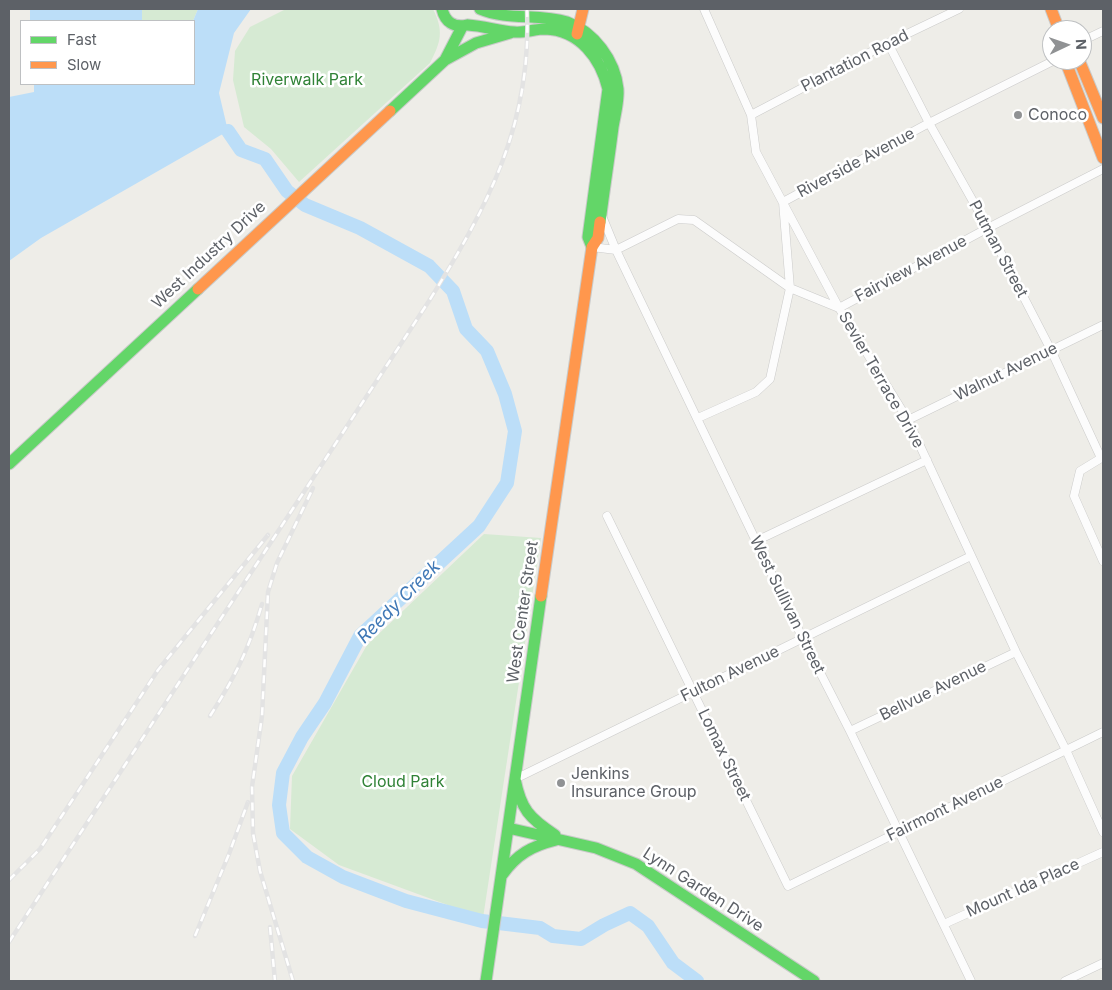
<!DOCTYPE html>
<html>
<head>
<meta charset="utf-8">
<style>
	body { margin:0 }
	#map { position:relative; width:1112px; height:990px; overflow:hidden; background:#eeede8; font-family:Inter,sans-serif }
	canvas { display:block }
	.frame { position:absolute; inset:0; border:10px solid #5d6167; pointer-events:none }
	.legend { position:absolute; left:20px; top:20px; width:175px; height:65px; box-sizing:border-box; background:#fff; border:1px solid #bec0c2; margin:0; padding:6px 9px; list-style:none; font-size:15px; color:#5d6167 }
	.legend li { display:flex; align-items:center; gap:10px; height:25px }
	.legend b { width:25px; border:1px solid #bec0c2 }
	.north { position:absolute; left:1042px; top:20px; width:50px; height:50px; box-sizing:border-box; background:#fff; border:1px solid #bec0c2; border-radius:50%; rotate:87deg; font-size:14px; font-weight:700; line-height:20px; text-align:center; color:#5d6167 }
	.north::after { content:''; display:block; margin:auto; width:18px; height:22px; background:#909294; clip-path:polygon(50% 0,100% 100%,50% 72%,0 100%) }
</style>
</head>
<body>
<div id="map">
<canvas width="1112" height="990"></canvas>
<div class="frame"></div>
<ul class="legend">
<li><b style="height:6px;background:#63d668"></b>Fast</li>
<li><b style="height:6px;background:#ff974d"></b>Slow</li>
</ul>
<div class="north">N</div>
</div>
<script>
const context = document.querySelector('canvas').getContext('2d');
context.lineJoin = 'round';
function fill(path, color) { context.fillStyle = color; context.fill(path, 'evenodd'); }
function stroke(path, color, width, dash) { context.strokeStyle = color; context.lineWidth = width; context.lineCap = dash ? 'butt' : 'round'; context.setLineDash(dash || []); context.stroke(path); }
function write(font, color, halo, rows, align = 'center') {
  context.font = font + ' Inter,sans-serif'; context.lineWidth = 5; context.setLineDash([]); context.textBaseline = 'middle'; context.strokeStyle = halo; context.fillStyle = color; for (const [text, x, y, turn = 0] of rows) {
    context.save(); context.translate(x, y); context.rotate((+turn || 0) * Math.PI / 180); context.textAlign = isNaN(turn) ? turn : align; if (halo) context.strokeText(text, 0, 0); context.fillText(text, 0, 0); context.restore();
  }
}
const green = new Path2D(`
	M 142,9 L 198,9 L 193,21 L 142,21 Z
	M 286,9 L 433,9 C 444,31 441,42 430,63 L 299,182 L 271,149 L 244,127 L 233,80 L 235,51 L 250,27 Z
	M 484,534 L 541,538 L 483,918 L 339,865 L 290,829 L 292,776 L 367,645 Z`);
const water = new Path2D(`
	M 30,9 L 142,9 L 142,21 L 30,21 Z
	M 198,9 L 251,9 L 234,33 L 219,93 L 228,131 L 41,238 L 9,261 L 9,97 L 34,92 L 34,84 L 194,84 L 193,21 Z`);
const river = new Path2D(`
	M 228,131 L 241,150 L 265,159 L 287,191 L 305,205 L 360,228 L 429,266 L 453,291 L 466,329 L 487,351 L 505,394 L 515,431 L 507,483 L 479,526 L 360,636 L 325,703 L 302,737 L 283,773 L 279,805 L 283,833 L 307,857 L 343,877 L 406,901 L 482,921 L 540,928 L 553,936 L 581,939 L 604,925 L 630,913 L 648,926 L 673,963 L 697,981`);
const street = new Path2D(`
	M 704,9 L 751,115 L 756,152 L 839,308 L 908,420 L 1016,652 L 1066,750 L 1103,832
	M 1082,41 L 1103,31
	M 888,43 L 929,123 L 988,228 L 1051,350 L 1101,458
	M 751,115 L 888,43 L 959,9
	M 602,216 L 616,250 L 803,639 L 850,731 L 971,981
	M 592,247 L 616,250
	M 616,250 L 678,219 L 694,220 L 790,288 L 839,308 L 988,228 L 1103,169
	M 698,418 L 756,392 L 770,379 L 790,288 L 783,202 L 929,123 L 1055,60
	M 908,420 L 1103,325
	M 1103,457 L 1080,471 L 1074,496 L 1103,561
	M 607,516 L 788,886 L 1103,732
	M 756,541 L 927,460
	M 850,731 L 1016,652
	M 515,779 L 971,556
	M 944,924 L 1103,852
	M 1065,981 L 1103,963`);
const fast = new Path2D(`
	M 442,9 C 445,22 454,28 467,25
	M 480,9 C 508,21 538,13 567,22 C 594,32 615,60 618,89 C 619,101 615,115 613,127 C 609,159 604,190 600,222
	M 468,25 C 484,26 499,31 514,32 C 525,33 535,29 545,29 C 580,30 601,59 608,89 L 588,237 L 592,247
	M 445,60 L 476,43 L 510,33
	M 390,111 L 445,60 L 462,27
	M 9,464 L 198,289
	M 515,779 C 521,809 529,818 555,835
	M 508,828 L 541,596
	M 502,875 C 517,854 532,846 556,840
	M 486,981 L 508,828 L 596,848 L 636,864 L 814,981`);
const slow = new Path2D(`
	M 1051,9 L 1059,30
	M 577,34 L 583,9
	M 1065,60 L 1103,158
	M 1079,60 L 1103,118
	M 198,289 L 390,111
	M 541,596 L 592,247 L 598,238 L 600,222`);
const rail = new Path2D(`
	M 210,716 C 235,677 249,649 262,604
	M 9,880 L 40,849 L 158,670 L 268,535
	M 270,927 L 275,981
	M 195,936 L 229,854 L 248,802
	M 9,942 L 429,301 C 488,206 532,124 527,9
	M 293,981 L 260,871 L 253,833 L 252,787 L 262,716 L 268,592 L 277,563 L 313,488`);
const markers = [
	[1018,115,5,"#909294"],
	[561,783,5,"#909294"]
];
const streetNames = [
	["Plantation Road",855,61,-27],
	["Riverside Avenue",856,163,-28],
	["Putman Street",998,249,62],
	["West Industry Drive",209,255,-43],
	["Fairview Avenue",911,269,-28],
	["Walnut Avenue",1006,372,-26],
	["Sevier Terrace Drive",881,380,60],
	["West Sullivan Street",787,605,64],
	["West Center Street",523,612,-82],
	["Fulton Avenue",730,674,-26],
	["Bellvue Avenue",933,691,-26],
	["Lomax Street",724,755,64],
	["Fairmont Avenue",945,809,-26],
	["Mount Ida Place",1023,888,-24],
	["Lynn Garden Drive",703,890,33]
];
const parkNames = [
	["Riverwalk Park",307,80],
	["Cloud Park",403,782]
];
const poiNames = [
	["Conoco",1028,115],
	["Jenkins",571,774],
	["Insurance Group",571,792]
];
const waterNames = [
	["Reedy Creek",399,602,-45]
];
fill(green, '#d6ead3');
fill(water, '#bcdef8');
stroke(river, '#bcdef8', 14);
stroke(street, '#cbcbca', 9);
stroke(fast, '#c9cac9', 13);
stroke(slow, '#c9cac9', 13);
stroke(street, '#fcfcfc', 8);
stroke(fast, '#63d668', 11);
stroke(slow, '#ff974d', 11);
stroke(rail, '#e3e3e3', 4.5);
stroke(rail, '#fff', 2.5, [8]);
for (const [x, y, r, color] of markers) { const dot = new Path2D(); dot.arc(x, y, r, 0, 2 * Math.PI); context.fillStyle = color; context.fill(dot); stroke(dot, '#fff', 2); }
write('16px', '#5d6167', '#fff', streetNames);
write('16px', '#308236', '#fff', parkNames);
write('16px', '#5d6167', '#fff', poiNames, 'left');
write('italic 18px', '#3f78b6', '#fff', waterNames);
</script>
</body>
</html>
